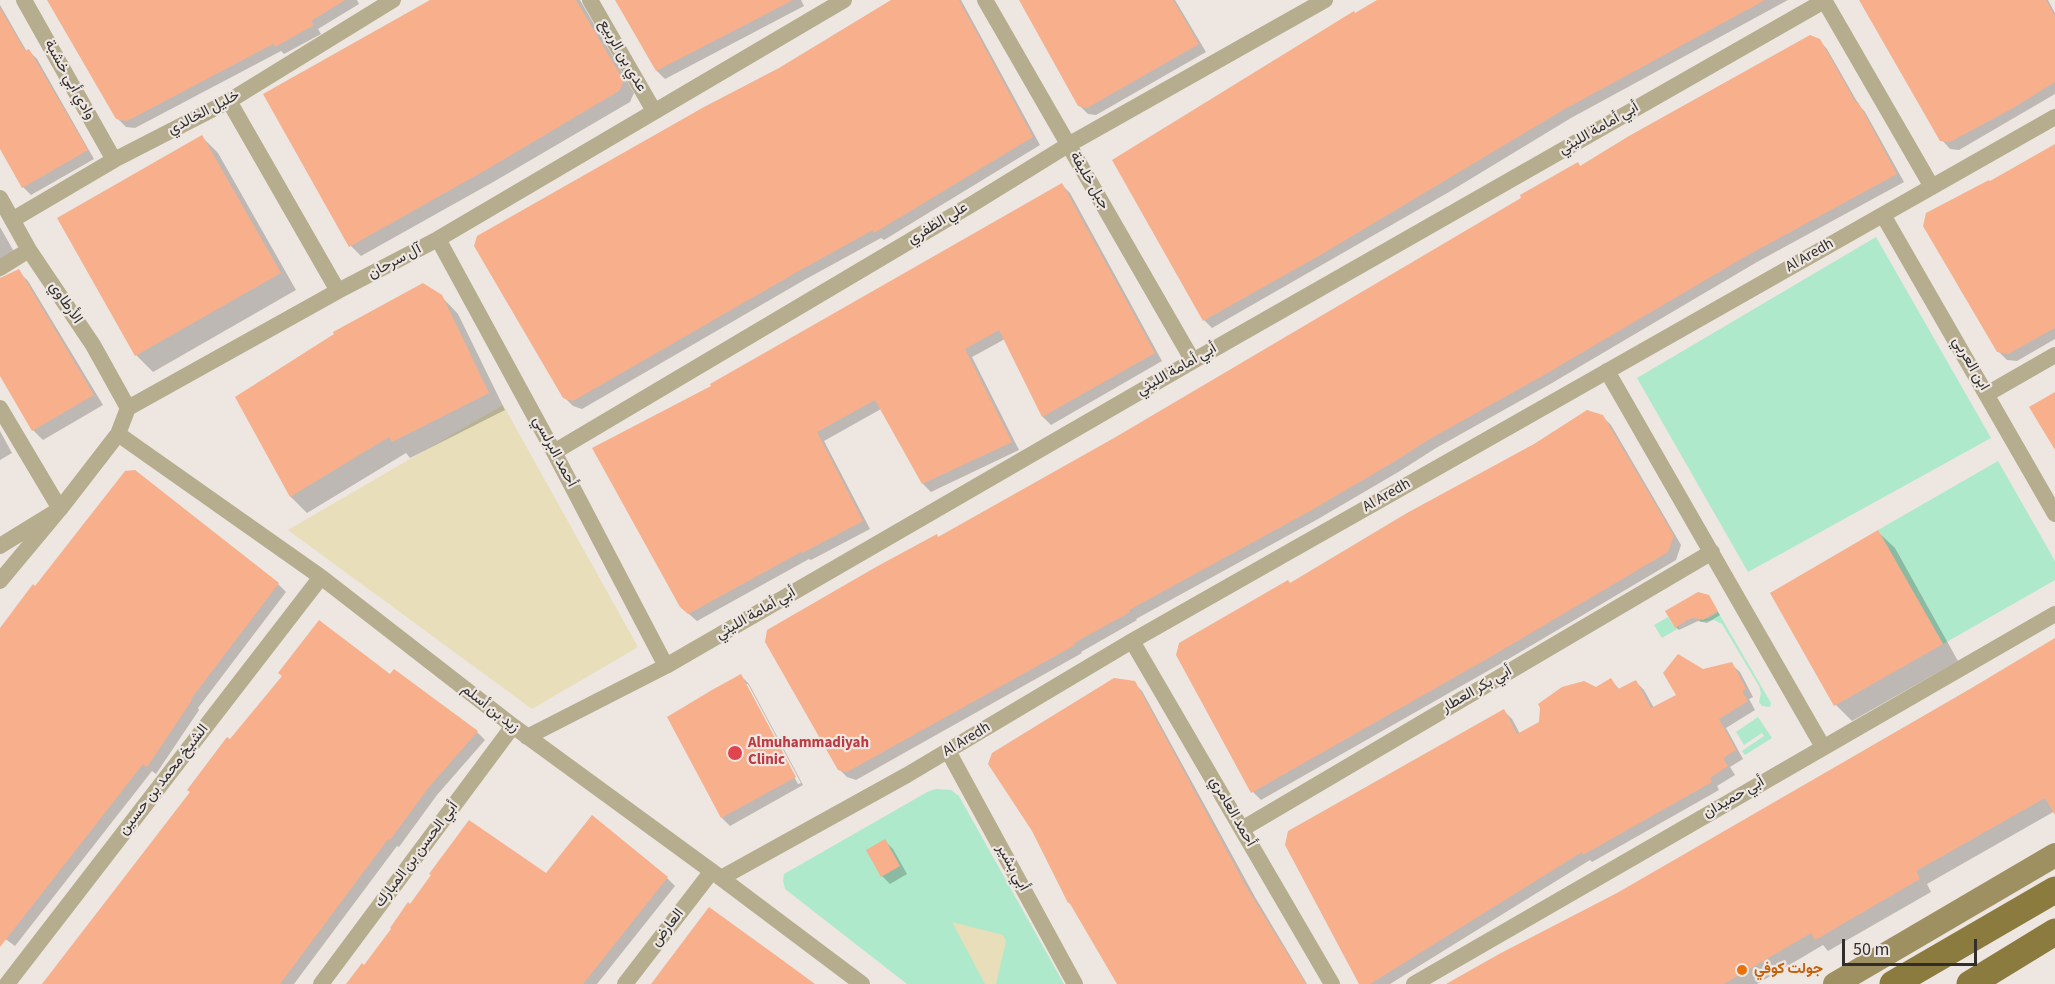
<!DOCTYPE html>
<html>
<head>
<meta charset="utf-8">
<style>
	body { margin:0 }
	#map { position:relative; width:2055px; height:984px; overflow:hidden; background:#ede6e1; font-family:"Source Sans 3",sans-serif }
	canvas { display:block }
	.scale { position:absolute; left:1842px; top:939px; width:135px; height:27px; box-sizing:border-box; border:3px solid #312e2c; border-top:0; padding-left:8px; font-size:18px; line-height:21px; white-space:nowrap; color:#312e2c; -webkit-text-stroke:4px #ede6e1; paint-order:stroke }
</style>
</head>
<body>
<div id="map">
<canvas width="2055" height="984"></canvas>
<div class="scale">50 m</div>
</div>
<script>
const context = document.querySelector('canvas').getContext('2d');
context.lineJoin = 'round';
function fill(path, color) { context.fillStyle = color; context.fill(path, 'evenodd'); }
function stroke(path, color, width, dash) { context.strokeStyle = color; context.lineWidth = width; context.lineCap = dash ? 'butt' : 'round'; context.setLineDash(dash || []); context.stroke(path); }
function write(font, color, halo, rows, align = 'center') {
  context.font = font + ' "Source Sans 3",Vazirmatn,sans-serif'; context.lineWidth = 4.5; context.setLineDash([]); context.textBaseline = 'middle'; context.strokeStyle = halo; context.fillStyle = color; for (const [text, x, y, turn = 0] of rows) {
    context.save(); context.translate(x, y); context.rotate((+turn || 0) * Math.PI / 180); context.textAlign = isNaN(turn) ? turn : align; if (halo) context.strokeText(text, 0, 0); context.fillText(text, 0, 0); context.restore();
  }
}
const green = new Path2D(`
	M 1876,237 L 1991,438 L 1748,572 L 1637,378 Z
	M 1998,461 L 2055,561 L 2055,580 L 1943,644 L 1878,530 Z
	M 1718,612 L 1771,703 L 1770,707 L 1762,706 L 1759,702 L 1761,693 L 1759,686 L 1722,624 L 1714,620 L 1700,622 L 1700,619 L 1709,618 Z
	M 1668,617 L 1675,628 L 1678,626 L 1679,628 L 1662,638 L 1654,625 Z
	M 1758,717 L 1772,738 L 1745,755 L 1742,751 L 1764,736 L 1762,733 L 1744,745 L 1736,732 Z
	M 936,789 L 951,790 L 959,796 L 1064,984 L 907,984 L 785,889 L 783,881 L 784,874 L 929,791 Z`);
const sand = new Path2D(`
	M 503,405 L 638,647 L 532,709 L 288,530 Z
	M 952,922 L 1003,935 L 1006,941 L 996,984 L 985,984 Z`);
const shadow = new Path2D(`
	M 49,0 L 357,0 L 359,4 L 318,29 L 321,34 L 284,54 L 281,51 L 135,128 L 126,127 L 118,119 Z
	M 434,0 L 580,0 L 634,93 L 630,102 L 495,181 L 361,256 L 351,246 Z
	M 616,0 L 801,0 L 804,6 L 665,79 L 657,71 Z
	M 894,0 L 961,0 L 1040,145 L 884,240 L 881,238 L 806,279 L 582,409 L 573,406 L 564,397 L 780,69 Z
	M 1020,0 L 1175,0 L 1206,52 L 1096,115 L 1088,114 L 1079,105 Z
	M 1380,0 L 1788,0 L 1571,118 L 1449,192 L 1212,328 L 1204,320 L 1114,160 Z
	M 1861,0 L 2048,0 L 2055,13 L 2055,94 L 1959,150 L 1950,149 L 1942,140 Z
	M 0,5 L 27,52 L 29,51 L 37,59 L 94,159 L 31,195 L 23,187 L 0,146 Z
	M 1819,40 L 1827,49 L 1859,105 L 1865,112 L 1904,182 L 1757,262 L 1552,383 L 1436,448 L 1400,471 L 1318,519 L 1136,619 L 1137,620 L 1081,652 L 1082,653 L 856,780 L 847,777 L 839,769 L 939,538 L 1114,439 L 1581,167 Z
	M 202,137 L 218,153 L 296,290 L 153,372 L 136,355 L 59,218 Z
	M 2055,146 L 2055,339 L 2017,361 L 2007,360 L 1998,351 L 1990,183 Z
	M 1062,185 L 1070,193 L 1162,361 L 1051,425 L 1043,417 L 1005,339 L 972,357 L 1019,450 L 931,492 L 923,484 L 881,409 L 824,441 L 870,529 L 811,560 L 809,559 L 697,621 L 690,615 L 681,606 L 713,386 Z
	M 0,227 L 17,257 L 1,273 L 0,280 L 18,271 L 28,281 L 103,405 L 43,440 L 33,430 L 0,373 Z
	M 441,296 L 458,314 L 505,410 L 410,458 L 406,453 L 307,513 L 291,497 L 237,398 Z
	M 1602,416 L 1611,425 L 1681,545 L 1676,560 L 1500,664 L 1261,800 L 1253,792 L 1290,584 Z
	M 0,431 L 12,453 L 0,460 Z
	M 1878,532 L 1895,548 L 1958,661 L 1852,721 L 1836,705 Z
	M 278,584 L 286,592 L 198,708 L 199,710 L 156,774 L 152,771 L 15,946 L 0,935 L 0,631 Z
	M 1708,596 L 1720,615 L 1707,623 L 1698,621 L 1679,630 L 1676,627 Z
	M 2055,640 L 2055,811 L 1927,884 L 1931,892 L 1828,951 L 1823,945 L 1757,984 L 1449,984 L 1617,894 Z
	M 1731,664 L 1740,672 L 1753,697 L 1749,699 L 1755,710 L 1726,728 L 1743,759 L 1730,767 L 1735,775 L 1717,786 L 1719,790 L 1592,862 L 1590,860 L 1390,984 L 1361,984 L 1504,711 L 1512,719 L 1520,734 L 1611,680 L 1620,690 L 1636,682 L 1644,690 L 1654,708 L 1678,695 L 1703,670 Z
	M 390,676 L 477,732 L 485,740 L 437,795 L 399,847 L 397,846 L 294,984 L 44,984 L 230,741 Z
	M 741,676 L 749,684 L 803,785 L 730,826 L 722,818 ZM 744,684 L 748,684 L 801,783 L 798,784 Z
	M 1134,683 L 1142,691 L 1255,897 L 1307,984 L 1119,984 L 1075,908 L 1069,903 L 1034,830 Z
	M 885,841 L 893,849 L 907,874 L 890,884 L 882,876 Z
	M 667,878 L 675,886 L 597,984 L 348,984 L 365,967 Z`);
const building = new Path2D(`
	M 47,0 L 345,0 L 311,21 L 314,25 L 275,47 L 273,44 L 127,121 L 116,119 Z
	M 430,0 L 576,0 L 624,81 L 619,91 L 484,171 L 349,247 L 263,94 Z
	M 615,0 L 793,0 L 656,71 Z
	M 891,0 L 959,0 L 1033,137 L 874,233 L 873,230 L 797,272 L 573,401 L 563,398 L 474,246 L 477,236 L 704,107 L 779,68 Z
	M 1019,0 L 1173,0 L 1199,44 L 1087,108 L 1078,106 Z
	M 1377,0 L 1765,0 L 1563,110 L 1322,254 L 1203,321 L 1112,160 L 1354,11 L 1355,13 Z
	M 1859,0 L 2046,0 L 2055,16 L 2055,82 L 2013,108 L 1950,142 L 1940,141 Z
	M 0,8 L 25,51 L 29,49 L 88,150 L 22,188 L 0,149 Z
	M 1810,35 L 1820,39 L 1856,103 L 1858,102 L 1897,174 L 1748,255 L 1544,375 L 1428,440 L 1392,463 L 1310,511 L 1129,610 L 1130,612 L 1074,643 L 1075,645 L 847,772 L 838,770 L 765,642 L 767,630 L 876,567 L 937,534 L 938,537 L 1114,438 L 1521,198 L 1520,195 L 1578,162 L 1580,166 L 1629,136 Z
	M 202,135 L 281,273 L 135,356 L 57,218 Z
	M 2055,144 L 2055,328 L 2008,354 L 1997,352 L 1923,226 L 1926,213 L 1989,180 L 1990,181 Z
	M 1062,183 L 1155,353 L 1042,417 L 999,330 L 965,349 L 1012,442 L 922,484 L 875,400 L 817,432 L 863,521 L 802,553 L 801,552 L 688,614 L 680,607 L 592,448 L 711,386 L 710,384 Z
	M 19,269 L 94,395 L 32,431 L 0,376 L 0,278 Z
	M 423,283 L 442,295 L 489,393 L 392,442 L 389,437 L 290,497 L 235,397 L 334,334 L 333,332 Z
	M 2055,392 L 2055,450 L 2029,407 Z
	M 1587,410 L 1603,415 L 1674,536 L 1668,552 L 1492,656 L 1251,793 L 1176,655 L 1179,643 L 1288,580 L 1290,583 L 1407,513 L 1534,444 Z
	M 135,470 L 279,583 L 191,699 L 192,700 L 147,767 L 143,764 L 0,947 L 0,628 L 33,584 L 35,586 L 125,471 Z
	M 1878,530 L 1943,644 L 1834,706 L 1770,593 Z
	M 1698,592 L 1709,595 L 1718,611 L 1703,620 L 1694,618 L 1689,619 L 1675,628 L 1665,611 Z
	M 319,620 L 390,674 L 394,669 L 478,731 L 429,787 L 390,840 L 388,839 L 280,984 L 42,984 L 190,792 L 187,790 L 227,737 L 230,739 L 282,676 L 278,673 Z
	M 2055,638 L 2055,815 L 2045,798 L 1916,871 L 1920,879 L 1815,940 L 1811,933 L 1724,984 L 1446,984 L 1501,953 L 1617,893 L 1970,689 Z
	M 1678,654 L 1703,669 L 1732,662 L 1746,689 L 1742,691 L 1748,701 L 1719,719 L 1736,750 L 1723,758 L 1728,766 L 1710,778 L 1712,782 L 1583,855 L 1582,852 L 1370,984 L 1359,984 L 1285,845 L 1288,831 L 1504,709 L 1517,734 L 1539,722 L 1540,708 L 1538,704 L 1562,687 L 1584,681 L 1596,687 L 1611,678 L 1618,689 L 1636,680 L 1651,708 L 1676,695 L 1663,673 Z
	M 741,674 L 796,777 L 721,818 L 667,717 L 712,690 Z
	M 1114,678 L 1135,681 L 1247,888 L 1306,984 L 1117,984 L 1069,902 L 1068,903 L 1032,831 L 988,764 L 992,753 Z
	M 592,815 L 668,877 L 583,984 L 346,984 L 362,963 L 364,965 L 391,929 L 390,928 L 408,902 L 410,904 L 431,875 L 429,874 L 469,820 L 546,873 Z
	M 885,839 L 900,866 L 881,877 L 866,850 Z
	M 709,907 L 774,954 L 815,984 L 651,984 Z`);
const minor = new Path2D(`
	M 24,0 L 114,160
	M 590,0 L 654,111
	M 985,0 L 1193,361
	M 1824,0 L 1932,187
	M 229,101 L 338,291
	M 0,198 L 29,250 L 93,345 L 128,408
	M 1883,215 L 2055,514
	M 12,220 L 114,160 L 229,101 L 393,0
	M 438,239 L 554,452 L 666,666
	M 0,268 L 29,250
	M 1607,371 L 1823,747
	M 1987,394 L 2055,355
	M 0,408 L 60,509 L 0,546
	M 118,434 L 321,577 L 513,726 L 721,878 L 862,984
	M 554,452 L 974,203 L 1068,145 L 1325,0
	M 0,581 L 60,509 L 118,434 L 128,408 L 338,291 L 438,239 L 844,0
	M 1132,641 L 1332,984
	M 527,737 L 666,666 L 1193,361 L 1824,1
	M 948,751 L 1075,984
	M 1242,829 L 1712,552
	M 721,878 L 907,775 L 1132,641 L 2055,117
	M 7,984 L 321,577
	M 321,984 L 513,726
	M 625,984 L 712,871
	M 1414,984 L 2055,614`);
const secondary = new Path2D(`
	M 1835,984 L 2055,855`);
const primary = new Path2D(`
	M 1893,984 L 2055,890
	M 1970,984 L 2055,932`);
const markers = [
	[735,753,8,"#e0444e"],
	[1742,970,6,"#e8710a"]
];
const streetNames = [
	["عدي بن الربيع",622,56,60],
	["وادي أبي خشبة",69,80,61],
	["خليل الخالدي",204,113,-28],
	["أبي أمامة الليثي",1599,129,-30],
	["جبل خليفة",1089,181,60],
	["علي الظفري",938,224,-31],
	["Al Aredh",1810,256,-30],
	["آل سرحان",395,262,-28],
	["الأرطاوي",65,303,56],
	["ابن العربي",1970,364,60],
	["أبي أمامة الليثي",1177,370,-30],
	["أحمد البرلسي",554,452,62],
	["Al Aredh",1387,496,-30],
	["أبي أمامة الليثي",756,614,-30],
	["أبي بكر العطار",1477,690,-30],
	["زيد بن أسلم",490,709,38],
	["Al Aredh",967,740,-31],
	["الشيخ محمد بن حسين",164,780,-52],
	["أبي حميدان",1734,798,-30],
	["أحمد العامري",1232,812,60],
	["أبي الحسن بن المبارك",417,855,-53],
	["أبي بشير",1012,868,61],
	["العارض",668,928,-52]
];
const healthNames = [
	["Almuhammadiyah",748,744],
	["Clinic",748,761]
];
const foodNames = [
	["جولت كوفي",1754,970]
];
fill(green, '#aee9cb');
fill(sand, '#e8deb9');
fill(shadow, '#0003');
fill(building, '#f7af8c');
stroke(minor, '#b6ad8e', 16);
stroke(secondary, '#9e9061', 24);
stroke(primary, '#8c7b3f', 27);
for (const [x, y, r, color] of markers) { const dot = new Path2D(); dot.arc(x, y, r, 0, 2 * Math.PI); context.fillStyle = color; context.fill(dot); stroke(dot, '#ede6e1', 2); }
write('15px', '#312e2c', '#ede6e1', streetNames);
write('bold 15px', '#be3a42', '#ede6e1', healthNames, 'left');
write('bold 15px', '#c56008', '#ede6e1', foodNames, 'left');
</script>
</body>
</html>
